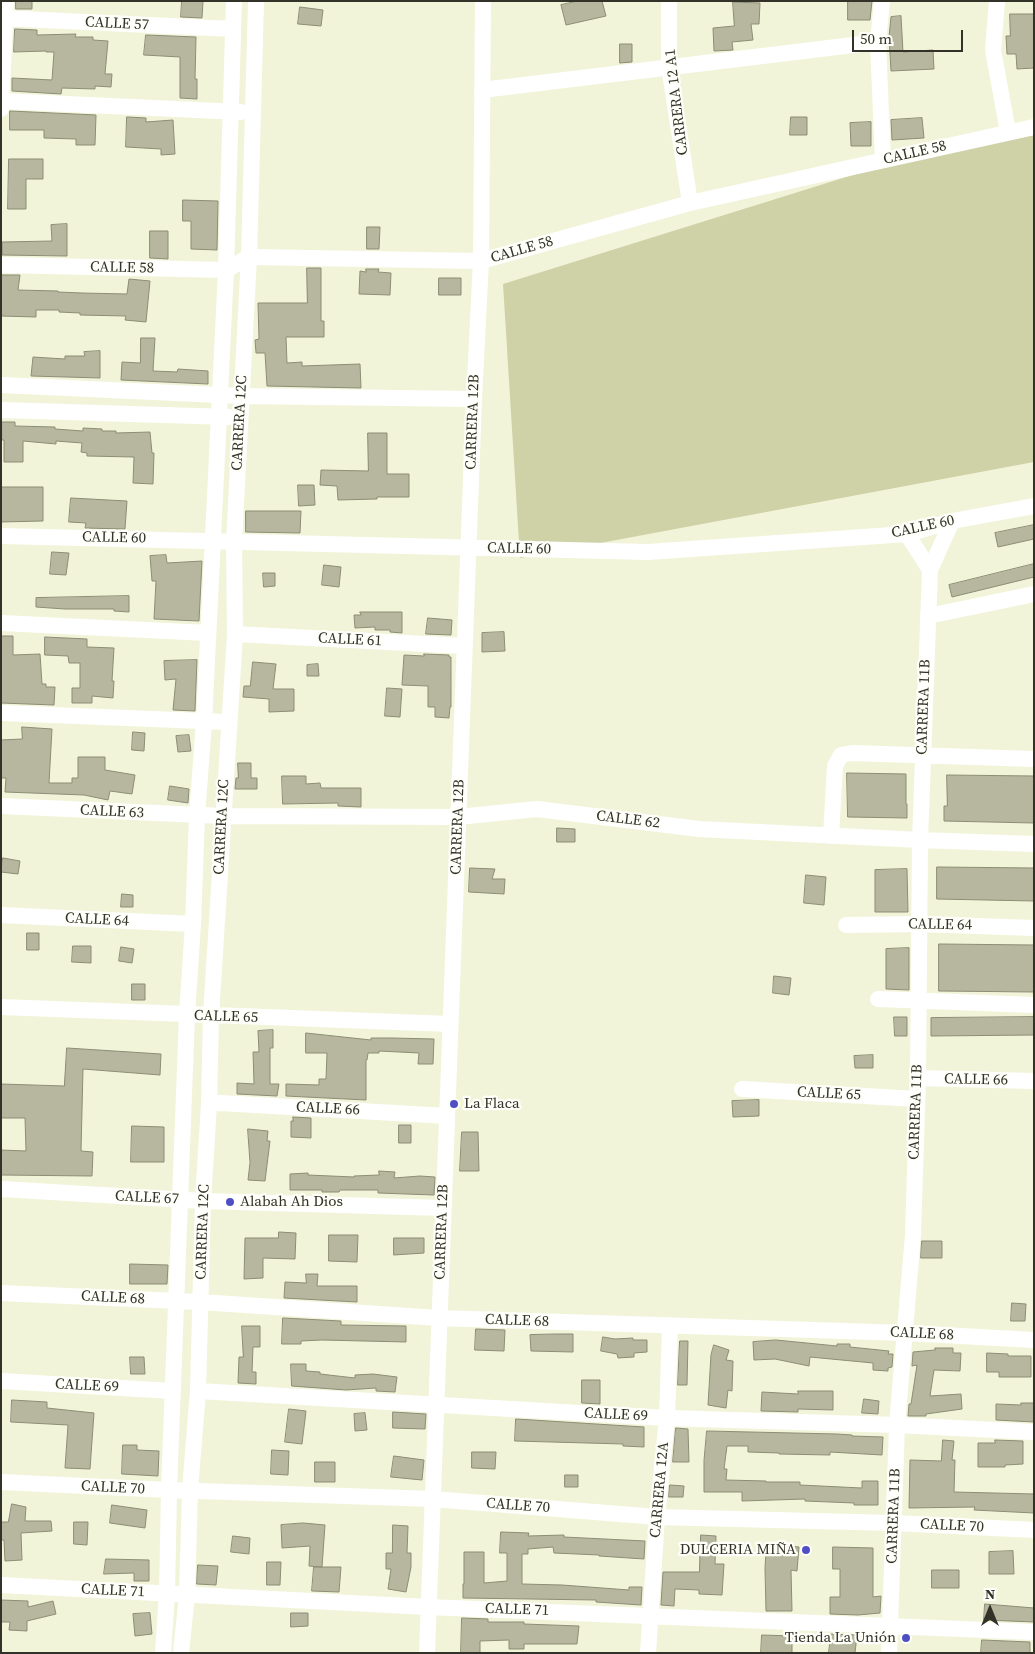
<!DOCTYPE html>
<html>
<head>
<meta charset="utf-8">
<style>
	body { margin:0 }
	#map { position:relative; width:1035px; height:1654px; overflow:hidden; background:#f2f4d9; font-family:"Source Serif 4",serif }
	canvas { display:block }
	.frame { position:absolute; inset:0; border:2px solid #323228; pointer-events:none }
	.north { position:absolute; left:965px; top:1584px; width:50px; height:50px; -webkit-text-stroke:4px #fffffa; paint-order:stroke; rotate:0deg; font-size:14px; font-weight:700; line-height:20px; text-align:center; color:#323228 }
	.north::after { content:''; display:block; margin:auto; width:18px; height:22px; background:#323228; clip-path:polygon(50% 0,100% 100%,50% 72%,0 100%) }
	.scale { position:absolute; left:852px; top:30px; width:111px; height:22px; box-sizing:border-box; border:2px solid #323228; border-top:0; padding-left:6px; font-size:15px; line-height:18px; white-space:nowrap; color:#323228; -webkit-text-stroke:4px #fffffa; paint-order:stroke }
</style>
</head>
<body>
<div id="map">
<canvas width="1035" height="1654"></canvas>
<div class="frame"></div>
<div class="north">N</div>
<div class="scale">50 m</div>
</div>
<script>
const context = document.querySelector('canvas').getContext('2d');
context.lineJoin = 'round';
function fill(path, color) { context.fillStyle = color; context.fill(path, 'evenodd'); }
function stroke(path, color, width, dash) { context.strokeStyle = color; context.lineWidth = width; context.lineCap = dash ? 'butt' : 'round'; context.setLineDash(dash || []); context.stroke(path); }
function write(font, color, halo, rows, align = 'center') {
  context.font = font + ' "Source Serif 4",serif'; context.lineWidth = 4.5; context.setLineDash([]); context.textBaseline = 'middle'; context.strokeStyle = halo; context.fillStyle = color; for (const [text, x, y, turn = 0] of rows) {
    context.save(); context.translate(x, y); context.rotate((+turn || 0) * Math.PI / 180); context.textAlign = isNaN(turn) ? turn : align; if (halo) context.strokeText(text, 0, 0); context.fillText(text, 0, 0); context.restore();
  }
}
const green = new Path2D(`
	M 1034,135 L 1034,462 L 520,558 L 503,284 L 904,159 Z`);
const building = new Path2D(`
	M 16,1 L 32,1 L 32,9 L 16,9 Z
	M 182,1 L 203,1 L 202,18 L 181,17 Z
	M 578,1 L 602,1 L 606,16 L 566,25 L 561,5 Z
	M 848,1 L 872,1 L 870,20 L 848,20 Z
	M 733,2 L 760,3 L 759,24 L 751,24 L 753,40 L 732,42 L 733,50 L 714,51 L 713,28 L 734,26 Z
	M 300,7 L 323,10 L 321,26 L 298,24 Z
	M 1010,14 L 1034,14 L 1034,68 L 1017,69 L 1016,54 L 1007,54 L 1006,36 L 1010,36 Z
	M 901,16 L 903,52 L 933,50 L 934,69 L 891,71 L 889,37 L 891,17 Z
	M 15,29 L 37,30 L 37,35 L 76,34 L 75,37 L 93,37 L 93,40 L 108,41 L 105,74 L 112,74 L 111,87 L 95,86 L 95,89 L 62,88 L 61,94 L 12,91 L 12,78 L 52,80 L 54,52 L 46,52 L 46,51 L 14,52 Z
	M 146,35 L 196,37 L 195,79 L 197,79 L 197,99 L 180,98 L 180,57 L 144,55 Z
	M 620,44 L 632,44 L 632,62 L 620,63 Z
	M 10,111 L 96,115 L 95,145 L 76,145 L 76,139 L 44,138 L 44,130 L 10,130 Z
	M 127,117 L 146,118 L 146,122 L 173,120 L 175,154 L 161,155 L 161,149 L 126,147 Z
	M 791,117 L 807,117 L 807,135 L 790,135 Z
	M 922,118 L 924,138 L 892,140 L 891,120 Z
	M 871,122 L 871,146 L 851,146 L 850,123 Z
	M 9,159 L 43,159 L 43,179 L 26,179 L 26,209 L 8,209 Z
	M 183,200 L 218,201 L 217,250 L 191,249 L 191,221 L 183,221 Z
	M 67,224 L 67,256 L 2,255 L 2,242 L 52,241 L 51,225 Z
	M 367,227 L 380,227 L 379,249 L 367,249 Z
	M 150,231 L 168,231 L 168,259 L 150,258 Z
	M 307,268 L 321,268 L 321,321 L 324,321 L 324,337 L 286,337 L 287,363 L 302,362 L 302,366 L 360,364 L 361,388 L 267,386 L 265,353 L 256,353 L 255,340 L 259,339 L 258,303 L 307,303 Z
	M 366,269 L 379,269 L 378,272 L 391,273 L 390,295 L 359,294 L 360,271 L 366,272 Z
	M 1,275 L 20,275 L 18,290 L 58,291 L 58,292 L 82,293 L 127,294 L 129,279 L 150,281 L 146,322 L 125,320 L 126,316 L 80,315 L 80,313 L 59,312 L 59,310 L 36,310 L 36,317 L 1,316 Z
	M 439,278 L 461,278 L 461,295 L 439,295 Z
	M 141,338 L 155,338 L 153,371 L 177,372 L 178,369 L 208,371 L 208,384 L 121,380 L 122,362 L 140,363 Z
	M 100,351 L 100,378 L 31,376 L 33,357 L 65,359 L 65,356 L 85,356 L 84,352 Z
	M 2,422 L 15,422 L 15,426 L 55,427 L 55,429 L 83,431 L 83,428 L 102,429 L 102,431 L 116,431 L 116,433 L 150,432 L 152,453 L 154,453 L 153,484 L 133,483 L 134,457 L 87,456 L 87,453 L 81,452 L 82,443 L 56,441 L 56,444 L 23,441 L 23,462 L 4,462 L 4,440 L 2,440 Z
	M 368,433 L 387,433 L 387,474 L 409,474 L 409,497 L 377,497 L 377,499 L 338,500 L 337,486 L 320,485 L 321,470 L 368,471 Z
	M 298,485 L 314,485 L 315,505 L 299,506 Z
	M 1,487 L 43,487 L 43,521 L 1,522 Z
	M 71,498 L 127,501 L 125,529 L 85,528 L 86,523 L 69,522 Z
	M 246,511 L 301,511 L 300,533 L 246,532 Z
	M 1034,525 L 1034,539 L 998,547 L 995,533 Z
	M 52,552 L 69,553 L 66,575 L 50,574 Z
	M 166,555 L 167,563 L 202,561 L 199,621 L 154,619 L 156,581 L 152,581 L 150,556 Z
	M 1034,564 L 1034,577 L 952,597 L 949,585 Z
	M 324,565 L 341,567 L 339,587 L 322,585 Z
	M 263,573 L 275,573 L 275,586 L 264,587 Z
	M 129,596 L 129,612 L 114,611 L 114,609 L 65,609 L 36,607 L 36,598 Z
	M 360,612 L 402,612 L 402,633 L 390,632 L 390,630 L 375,630 L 375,627 L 355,628 L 354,615 L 361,615 Z
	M 428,618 L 452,620 L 451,635 L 426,634 Z
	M 504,632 L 505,651 L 482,652 L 482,633 Z
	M 1,636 L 13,636 L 13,655 L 40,654 L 42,684 L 46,684 L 46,687 L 55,687 L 54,705 L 1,703 Z
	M 45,637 L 87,639 L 87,647 L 114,648 L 112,681 L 114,681 L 113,698 L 92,696 L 92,703 L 72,703 L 72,688 L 80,688 L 80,663 L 69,663 L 68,656 L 45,655 Z
	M 424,654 L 449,655 L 449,657 L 451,657 L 451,707 L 450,707 L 449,718 L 435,717 L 435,707 L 428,707 L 428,686 L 402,685 L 404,655 L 424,656 Z
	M 197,660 L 195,711 L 173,710 L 176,679 L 165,680 L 164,661 Z
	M 253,662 L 276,664 L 273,689 L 294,689 L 294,711 L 269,712 L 269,699 L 243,697 L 244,686 L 250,686 Z
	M 318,664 L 319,676 L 307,676 L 307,665 Z
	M 387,688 L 402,689 L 400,717 L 385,716 Z
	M 22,727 L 52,729 L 49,783 L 72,783 L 72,778 L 78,778 L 78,757 L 105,757 L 105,770 L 135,775 L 132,794 L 110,791 L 108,800 L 84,795 L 5,792 L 6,778 L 1,778 L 1,740 L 22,739 Z
	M 133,732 L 145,733 L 144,751 L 132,750 Z
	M 189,735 L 191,751 L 178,752 L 176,736 Z
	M 238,763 L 251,763 L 251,778 L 257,778 L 257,789 L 235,789 L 236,778 L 238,778 Z
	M 847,773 L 906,774 L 906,804 L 907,804 L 907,818 L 848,817 Z
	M 947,775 L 1034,776 L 1034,823 L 944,821 L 944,806 L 947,806 Z
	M 282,776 L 306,776 L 306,784 L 320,783 L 321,788 L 361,788 L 361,807 L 338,806 L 338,803 L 283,804 Z
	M 170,786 L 189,789 L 188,803 L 168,800 Z
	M 557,828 L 575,829 L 575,842 L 557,842 Z
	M 3,858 L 20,861 L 18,874 L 1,872 Z
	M 937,867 L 1034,868 L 1034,901 L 937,899 Z
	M 470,868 L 495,869 L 492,879 L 505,879 L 504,894 L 469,892 Z
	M 907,869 L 908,912 L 875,912 L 875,870 Z
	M 806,875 L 826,877 L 824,905 L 804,903 Z
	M 122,894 L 133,895 L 133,907 L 121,907 Z
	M 27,933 L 39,933 L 39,950 L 27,950 Z
	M 939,944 L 1034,945 L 1034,992 L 939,991 Z
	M 73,946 L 91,946 L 91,963 L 72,962 Z
	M 121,947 L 134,949 L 132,963 L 119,961 Z
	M 909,948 L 909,990 L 886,989 L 886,949 Z
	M 774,976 L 791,978 L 789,995 L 773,993 Z
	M 132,984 L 145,984 L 145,1000 L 132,1000 Z
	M 894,1017 L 907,1017 L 907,1036 L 895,1036 Z
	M 1034,1017 L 1034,1035 L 931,1036 L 931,1018 Z
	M 273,1030 L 273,1048 L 270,1048 L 270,1084 L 279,1084 L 277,1096 L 237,1094 L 237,1083 L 254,1084 L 253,1052 L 259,1052 L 258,1031 Z
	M 306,1033 L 371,1040 L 371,1038 L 393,1038 L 434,1039 L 433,1064 L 418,1064 L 419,1053 L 379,1051 L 379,1053 L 368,1053 L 367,1060 L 366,1060 L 366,1100 L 286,1096 L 286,1084 L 319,1085 L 319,1079 L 326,1079 L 327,1053 L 306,1053 Z
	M 67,1048 L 161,1054 L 160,1075 L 83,1069 L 81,1151 L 93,1152 L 92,1176 L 1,1175 L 1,1150 L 26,1151 L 25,1118 L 1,1118 L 1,1084 L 64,1086 Z
	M 873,1055 L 873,1068 L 855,1068 L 854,1056 Z
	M 759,1100 L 759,1116 L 733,1117 L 732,1101 Z
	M 293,1117 L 311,1118 L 311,1138 L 291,1137 L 291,1121 L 293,1121 Z
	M 399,1125 L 411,1125 L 411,1143 L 399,1143 Z
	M 132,1126 L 164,1127 L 164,1162 L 131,1162 Z
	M 248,1129 L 268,1131 L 267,1141 L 270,1141 L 265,1181 L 248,1180 L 250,1163 Z
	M 462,1132 L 478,1132 L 479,1171 L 460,1171 Z
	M 379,1171 L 395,1172 L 394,1178 L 420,1176 L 435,1177 L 434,1195 L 378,1193 L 378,1190 L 340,1190 L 339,1192 L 322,1192 L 322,1190 L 290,1190 L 290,1174 L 308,1173 L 308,1175 L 354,1177 L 354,1176 L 379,1175 Z
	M 279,1232 L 296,1233 L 295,1259 L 263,1258 L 263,1278 L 244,1279 L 245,1238 L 278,1238 Z
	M 329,1235 L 358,1235 L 357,1262 L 329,1261 Z
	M 394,1238 L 424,1238 L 424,1253 L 394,1255 Z
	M 922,1241 L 942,1241 L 942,1258 L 921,1258 Z
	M 130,1264 L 168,1265 L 167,1284 L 130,1284 Z
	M 306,1274 L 318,1274 L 317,1286 L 357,1286 L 357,1302 L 284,1298 L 285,1282 L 306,1283 Z
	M 1012,1303 L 1026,1304 L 1025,1321 L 1011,1321 Z
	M 283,1318 L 341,1321 L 341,1325 L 406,1326 L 406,1342 L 322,1340 L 301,1341 L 301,1344 L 282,1344 Z
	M 242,1326 L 260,1326 L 260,1347 L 253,1347 L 252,1372 L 256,1372 L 256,1384 L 238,1383 L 239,1357 L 243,1357 Z
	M 476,1329 L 505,1330 L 504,1351 L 475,1350 Z
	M 554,1334 L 573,1334 L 573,1352 L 531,1351 L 530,1335 Z
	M 603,1337 L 615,1339 L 633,1338 L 633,1340 L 647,1340 L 647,1352 L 634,1353 L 634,1357 L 618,1358 L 617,1354 L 601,1351 Z
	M 776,1340 L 837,1346 L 837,1344 L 850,1344 L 850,1347 L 889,1351 L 888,1354 L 893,1354 L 892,1367 L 888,1368 L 888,1371 L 873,1370 L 873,1363 L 810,1357 L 809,1366 L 775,1359 L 754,1360 L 753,1342 Z
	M 680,1341 L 688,1341 L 687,1385 L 678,1385 Z
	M 714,1345 L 729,1350 L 726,1360 L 733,1361 L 732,1391 L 728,1390 L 726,1408 L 708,1405 L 711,1355 Z
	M 935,1348 L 953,1348 L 953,1353 L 961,1353 L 960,1371 L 934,1370 L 930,1396 L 961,1394 L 962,1409 L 926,1414 L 926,1416 L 908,1416 L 909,1404 L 911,1404 L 917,1365 L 912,1366 L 913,1352 L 935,1350 Z
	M 987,1353 L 1008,1354 L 1008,1356 L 1031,1356 L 1031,1377 L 999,1377 L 999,1372 L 987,1372 Z
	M 130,1357 L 144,1357 L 145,1374 L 131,1374 Z
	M 291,1364 L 306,1364 L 306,1371 L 320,1372 L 320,1374 L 355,1378 L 355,1375 L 373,1374 L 397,1377 L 395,1392 L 376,1391 L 376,1388 L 346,1390 L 292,1386 Z
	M 582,1380 L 600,1380 L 600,1404 L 582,1403 Z
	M 798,1391 L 833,1391 L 833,1410 L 798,1409 L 798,1412 L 761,1411 L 762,1392 L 798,1394 Z
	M 864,1399 L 879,1401 L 878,1414 L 862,1413 Z
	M 12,1400 L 47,1402 L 47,1408 L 94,1413 L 90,1469 L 65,1468 L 68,1425 L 11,1422 Z
	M 1021,1403 L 1034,1403 L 1034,1422 L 996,1420 L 996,1404 L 1021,1405 Z
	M 289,1409 L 306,1411 L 302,1444 L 285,1442 Z
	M 393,1412 L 426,1414 L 425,1429 L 393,1428 Z
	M 365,1413 L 367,1430 L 355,1431 L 354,1414 Z
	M 516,1419 L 644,1427 L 644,1447 L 623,1446 L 623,1444 L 515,1441 Z
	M 676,1428 L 688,1429 L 689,1462 L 673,1462 Z
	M 707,1431 L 837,1434 L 852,1435 L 852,1436 L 883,1437 L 882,1455 L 830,1452 L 830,1455 L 779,1454 L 779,1453 L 748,1452 L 748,1446 L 727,1446 L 724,1469 L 727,1469 L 726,1480 L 766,1481 L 766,1482 L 800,1482 L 800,1485 L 862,1488 L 862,1481 L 878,1481 L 878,1505 L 854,1505 L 854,1503 L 805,1501 L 805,1499 L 742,1501 L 742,1492 L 704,1492 L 704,1461 Z
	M 943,1440 L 954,1441 L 952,1460 L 955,1460 L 954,1492 L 1034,1494 L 1034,1513 L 974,1510 L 975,1507 L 909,1508 L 910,1460 L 941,1461 Z
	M 995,1440 L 1023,1441 L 1023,1464 L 1005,1465 L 1005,1467 L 978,1467 L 978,1443 L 995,1443 Z
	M 123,1445 L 137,1445 L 137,1450 L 159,1451 L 158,1476 L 122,1474 Z
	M 272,1450 L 289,1451 L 288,1475 L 271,1474 Z
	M 472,1452 L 496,1452 L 495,1469 L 472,1468 Z
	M 394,1456 L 424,1460 L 422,1480 L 391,1477 Z
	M 315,1462 L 335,1462 L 335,1482 L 315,1482 Z
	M 565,1475 L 578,1475 L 578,1487 L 565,1487 Z
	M 670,1485 L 684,1486 L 683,1497 L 669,1497 Z
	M 12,1504 L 26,1507 L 25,1521 L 51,1521 L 52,1531 L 21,1533 L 22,1560 L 5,1561 L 4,1540 L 1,1540 L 1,1522 L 8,1522 Z
	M 112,1505 L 147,1510 L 145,1528 L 110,1523 Z
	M 74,1522 L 88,1522 L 87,1545 L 74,1544 Z
	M 303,1523 L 325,1525 L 322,1567 L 309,1566 L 310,1546 L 282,1548 L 281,1525 Z
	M 393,1525 L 408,1526 L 407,1553 L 411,1553 L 411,1567 L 406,1592 L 388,1589 L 391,1569 L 386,1569 L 386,1553 L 392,1553 Z
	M 501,1532 L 529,1533 L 528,1536 L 564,1535 L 564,1537 L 645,1541 L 644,1559 L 599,1556 L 599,1555 L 554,1553 L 553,1547 L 528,1549 L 528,1554 L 522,1554 L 522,1584 L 562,1585 L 629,1590 L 629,1587 L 642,1587 L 641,1605 L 596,1602 L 596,1600 L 463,1598 L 463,1584 L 464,1584 L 464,1552 L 484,1552 L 484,1583 L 507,1581 L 507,1553 L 500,1553 Z
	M 701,1535 L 716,1536 L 715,1564 L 724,1564 L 722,1595 L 699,1594 L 699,1590 L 675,1589 L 674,1606 L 661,1605 L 663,1572 L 699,1572 Z
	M 233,1536 L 250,1538 L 249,1554 L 231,1552 Z
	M 767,1544 L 799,1547 L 797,1571 L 791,1570 L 792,1611 L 766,1611 L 765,1568 Z
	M 833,1547 L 873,1548 L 873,1597 L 881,1596 L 880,1613 L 858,1615 L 830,1614 L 830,1597 L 840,1597 L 840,1569 L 833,1569 Z
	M 1013,1551 L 1014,1574 L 989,1574 L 989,1552 Z
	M 106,1559 L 149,1560 L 149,1581 L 134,1581 L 134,1573 L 104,1574 Z
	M 267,1562 L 281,1562 L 280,1585 L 267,1585 Z
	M 198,1565 L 218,1566 L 216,1585 L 197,1584 Z
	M 314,1567 L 341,1567 L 339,1592 L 312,1591 Z
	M 932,1570 L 959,1570 L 959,1588 L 932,1588 Z
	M 1,1600 L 28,1601 L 28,1607 L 53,1601 L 56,1614 L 27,1621 L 27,1631 L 9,1630 L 10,1622 L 1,1622 Z
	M 985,1604 L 1034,1608 L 1034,1622 L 984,1620 Z
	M 150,1613 L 152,1634 L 135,1636 L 133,1614 Z
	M 291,1613 L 308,1613 L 308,1626 L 291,1627 Z
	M 462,1618 L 488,1619 L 488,1622 L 524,1622 L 524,1624 L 579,1626 L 577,1644 L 524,1644 L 524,1649 L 509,1649 L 509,1640 L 480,1641 L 480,1653 L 461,1653 Z
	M 831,1634 L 857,1635 L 855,1653 L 829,1653 Z
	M 762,1635 L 792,1636 L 792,1653 L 761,1653 Z
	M 982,1640 L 1030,1642 L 1030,1653 L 981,1653 Z`);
const minor = new Path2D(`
	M 669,1 L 669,66 L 690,203
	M 882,1 L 878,42 L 883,160
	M 997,1 L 993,50 L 1008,132
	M 1,18 L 233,29
	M 482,90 L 878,42
	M 1,101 L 241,112
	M 1,109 L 6,1
	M 1,265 L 226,270 L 249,257 L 481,261 L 690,203 L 1034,127
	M 1,385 L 241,396 L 474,399
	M 1,410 L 229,417
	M 907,534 L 930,570
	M 1,536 L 648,552 L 907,534 L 952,521 L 1034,506
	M 928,616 L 1034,594
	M 1,623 L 208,633
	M 235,634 L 464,646
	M 1,713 L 228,722
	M 1,806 L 223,816 L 458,817 L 537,809 L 699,829 L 920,840 L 1034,844
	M 831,836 L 835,766 L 841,755 L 852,753 L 1034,759
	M 1,915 L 193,924
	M 846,925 L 919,924 L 1034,928
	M 878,999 L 1034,1005
	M 1,1007 L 450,1024
	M 918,1078 L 1034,1081
	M 742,1089 L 917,1099
	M 209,1104 L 220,1103 L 447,1116
	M 1,1189 L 203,1201 L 443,1208
	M 1,1293 L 200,1302 L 439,1318 L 906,1333 L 1034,1340
	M 1,1381 L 173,1391
	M 198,1391 L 667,1418 L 897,1425 L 1034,1432
	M 1,1482 L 169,1490 L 433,1499 L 657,1517 L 893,1523 L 1034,1530
	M 1,1585 L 428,1607 L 1034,1632
	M 163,1653 L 167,1594 L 169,1490 L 187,1015 L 193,924 L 197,816 L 204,722 L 226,270 L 234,1
	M 181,1653 L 187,1595 L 190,1490 L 198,1391 L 203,1201 L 209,1104 L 211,1016 L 235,634 L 234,541 L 249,257 L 256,1
	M 427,1653 L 474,399 L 481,261 L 483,1
	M 648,1653 L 657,1517 L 667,1418 L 670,1326
	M 889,1653 L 897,1425 L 913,1235 L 918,1078 L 920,840 L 930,570 L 952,521`);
const markers = [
	[454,1104,5,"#4f4ec5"],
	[230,1202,5,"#4f4ec5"],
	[806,1550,5,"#4f4ec5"],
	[906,1638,5,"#4f4ec5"]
];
const streetNames = [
	["CALLE 57",117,24,3],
	["CARRERA 12 A1",677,102,-97],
	["CALLE 58",915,153,-13],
	["CALLE 58",522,250,-16],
	["CALLE 58",122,268,1],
	["CARRERA 12B",473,422,-88],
	["CARRERA 12C",240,423,-87],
	["CALLE 60",923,527,-12],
	["CALLE 60",114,538,1],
	["CALLE 60",519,549,1],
	["CALLE 61",350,640,3],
	["CARRERA 11B",924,707,-88],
	["CALLE 63",112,812,3],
	["CALLE 62",628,820,7],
	["CARRERA 12C",222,827,-87],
	["CARRERA 12B",458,827,-88],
	["CALLE 64",97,920,3],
	["CALLE 64",940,925,1],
	["CALLE 65",226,1017,2],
	["CALLE 66",976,1080,1],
	["CALLE 65",829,1094,3],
	["CALLE 66",328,1109,3],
	["CARRERA 11B",916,1112,-88],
	["CALLE 67",147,1198,3],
	["CARRERA 12C",203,1232,-88],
	["CARRERA 12B",442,1232,-88],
	["CALLE 68",113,1298,3],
	["CALLE 68",517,1321,2],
	["CALLE 68",922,1334,3],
	["CALLE 69",87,1386,3],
	["CALLE 69",616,1415,3],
	["CALLE 70",113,1488,3],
	["CARRERA 12A",660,1490,-85],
	["CALLE 70",518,1506,4],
	["CARRERA 11B",894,1516,-88],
	["CALLE 70",952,1526,3],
	["CALLE 71",113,1591,3],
	["CALLE 71",517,1610,2]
];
const poiNames = [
	["La Flaca",464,1104],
	["Alabah Ah Dios",240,1202],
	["DULCERIA MIÑA",796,1550,"right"],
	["Tienda La Unión",896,1638,"right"]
];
fill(green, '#cfd1a7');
fill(building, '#b6b79e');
stroke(building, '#8c8d75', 1);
stroke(minor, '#fff', 16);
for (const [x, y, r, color] of markers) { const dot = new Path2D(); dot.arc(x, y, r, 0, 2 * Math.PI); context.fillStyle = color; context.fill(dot); stroke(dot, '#fffffa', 2); }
write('15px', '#323228', '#fffffa', streetNames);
write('15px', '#323228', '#fffffa', poiNames, 'left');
</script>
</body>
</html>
